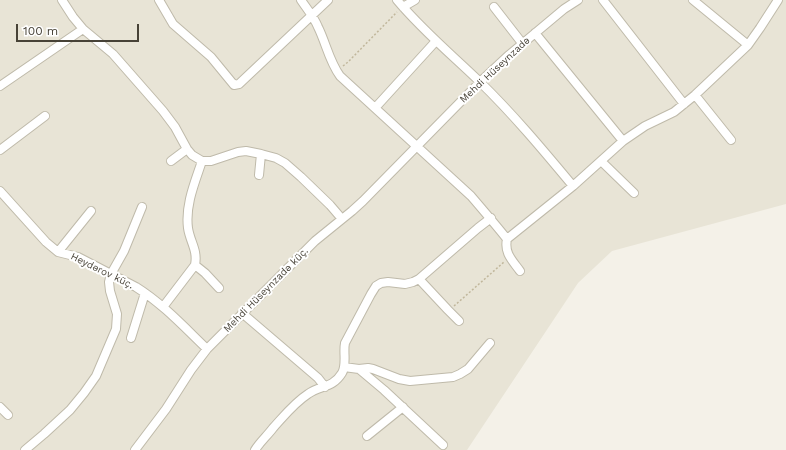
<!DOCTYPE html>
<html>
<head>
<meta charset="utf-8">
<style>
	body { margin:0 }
	#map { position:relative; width:786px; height:450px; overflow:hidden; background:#f4f1e8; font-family:"Work Sans",sans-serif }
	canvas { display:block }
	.scale { position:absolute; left:16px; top:24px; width:123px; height:18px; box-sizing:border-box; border:2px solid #474237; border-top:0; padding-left:5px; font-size:12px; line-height:14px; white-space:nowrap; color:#474237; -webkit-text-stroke:3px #fff; paint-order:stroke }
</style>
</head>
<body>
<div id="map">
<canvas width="786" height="450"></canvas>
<div class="scale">100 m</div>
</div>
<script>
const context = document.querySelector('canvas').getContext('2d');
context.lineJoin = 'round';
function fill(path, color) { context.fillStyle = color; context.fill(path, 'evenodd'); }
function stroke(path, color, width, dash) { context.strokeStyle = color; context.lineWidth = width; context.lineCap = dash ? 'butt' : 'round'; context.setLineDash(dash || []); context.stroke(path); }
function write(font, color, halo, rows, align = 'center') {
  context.font = font + ' "Work Sans",sans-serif'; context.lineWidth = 4; context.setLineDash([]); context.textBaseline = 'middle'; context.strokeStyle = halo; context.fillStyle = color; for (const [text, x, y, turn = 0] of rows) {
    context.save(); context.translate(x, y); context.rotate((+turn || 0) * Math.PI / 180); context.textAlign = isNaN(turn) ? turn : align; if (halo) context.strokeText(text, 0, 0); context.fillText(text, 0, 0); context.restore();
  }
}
const residential = new Path2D(`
	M 0,0 L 786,0 L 786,204 L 612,251 L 578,283 L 467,450 L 0,450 Z`);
const path = new Path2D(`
	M 343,66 L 348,62 L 397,12
	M 454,306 L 504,262`);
const minor = new Path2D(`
	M 62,0 L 73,17 L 83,29 L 113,54 L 163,111 L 175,127 L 187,149 L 192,155 L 202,161 L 211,161 L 238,152 L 246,151 L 261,154 L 276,158 L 285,163 L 301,177 L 330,205 L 342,219
	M 159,0 L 173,24 L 211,57 L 234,85 L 239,84 L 328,0
	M 301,0 C 307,9 314,17 318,27 C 326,43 329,61 340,76 L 471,196 C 483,210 495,224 507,239 C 504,253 512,260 520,271
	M 397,0 C 422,30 452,55 479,81 C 513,114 543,150 573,186
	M 603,0 L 684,104
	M 693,0 L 748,45
	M 403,7 L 415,0
	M 494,7 L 522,43
	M 535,33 L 623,141
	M 0,86 L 83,29
	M 695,95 L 731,140
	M 375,108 L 436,41
	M 0,150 L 45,116
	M 171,161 L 187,149
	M 601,161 L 634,193
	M 259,175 L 261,154
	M 0,191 L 46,242 L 58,252 L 78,257 L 136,287 C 163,304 184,327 207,349
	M 507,239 L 573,186 L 623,141 L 645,126 L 674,112 L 695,95 L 748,45 L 760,28 L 778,0
	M 58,252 L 91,211
	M 195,265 L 205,273 L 219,288
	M 419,279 L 448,310 L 459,321
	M 163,307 L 195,265 C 198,250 190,242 188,228 C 185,205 195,182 202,161
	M 242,313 L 318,378 L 325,387
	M 131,338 L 145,293
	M 344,367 L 359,369 L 384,390 L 443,445
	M 359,369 L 368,368 L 373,369 L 399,379 L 410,381 L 453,377 L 460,374 L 468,369 L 490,343
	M 0,407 L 8,415
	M 367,436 L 403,407
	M 25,450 L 44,434 L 70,410 L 84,393 L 96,376 L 116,329 L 117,314 L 110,291 L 109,282 L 111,274 L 124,251 L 142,207
	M 135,450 L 166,409 L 191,370 L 207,349 L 315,241 L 352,211 L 363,201 L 480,82 L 509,55 L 564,9 L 578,0
	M 255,450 C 260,442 267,436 273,428 C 284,416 294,403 308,394 C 321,385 333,388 342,373 C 347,365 343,352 345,343 L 371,294 L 376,286 L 381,283 L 388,282 L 405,284 L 413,282 L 419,279 L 478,228 L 491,218`);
const streetNames = [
	["Mehdi Hüseynzadə",495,70,-43],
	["Heydərov küç.",102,271,26],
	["Mehdi Hüseynzadə küç.",266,290,-45]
];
fill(residential, '#e8e4d6');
stroke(minor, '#bfbaaa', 10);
stroke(path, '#c1b79c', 1.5, [2, 2]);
stroke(minor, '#fff', 8);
write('10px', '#474237', '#fff', streetNames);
</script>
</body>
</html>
